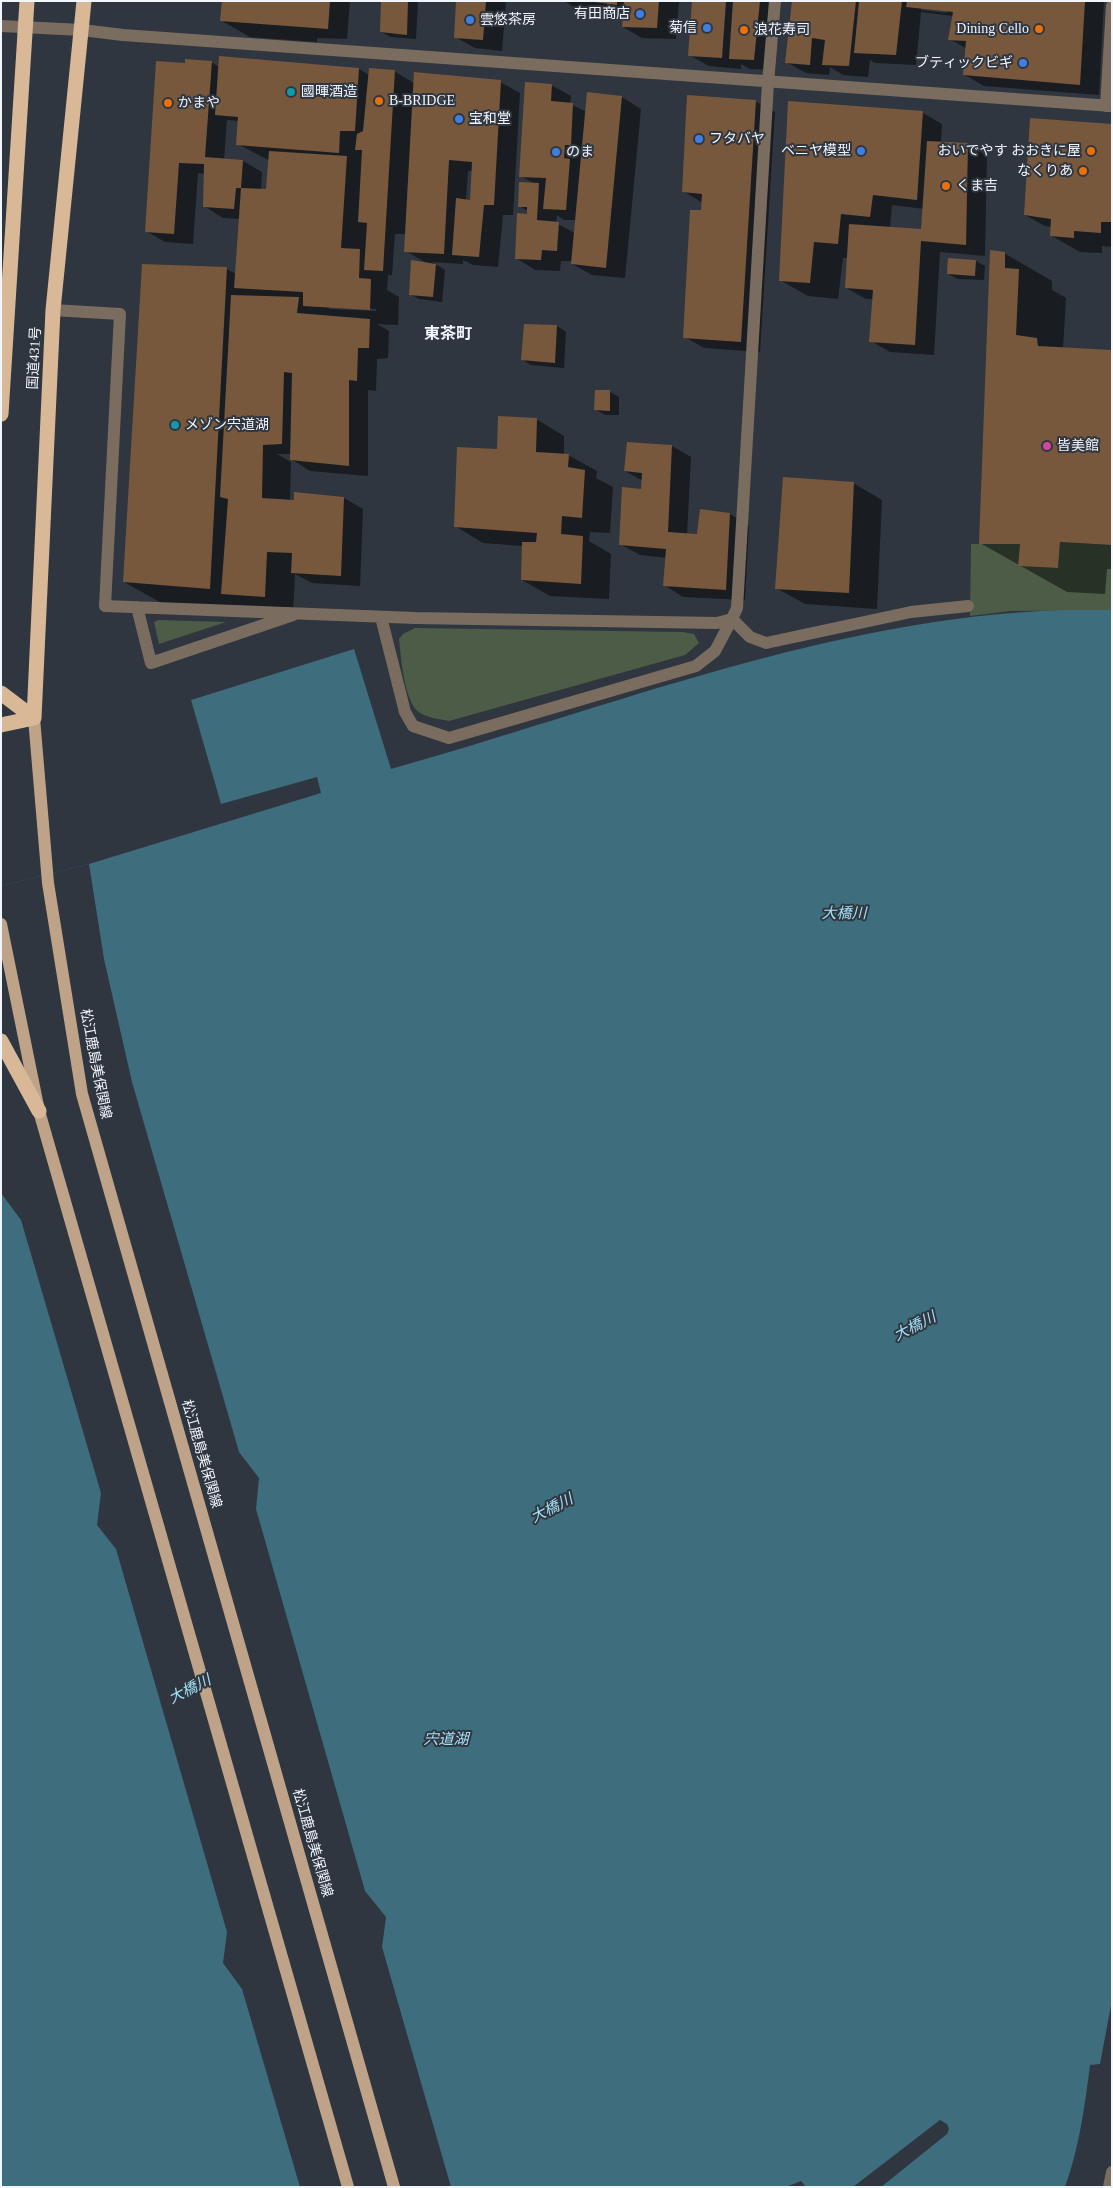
<!DOCTYPE html>
<html>
<head>
<meta charset="utf-8">
<style>
	body { margin:0 }
	#map { position:relative; width:1113px; height:2188px; overflow:hidden; background:#2f363f; font-family:"Times New Roman",serif }
	canvas { display:block }
	.frame { position:absolute; inset:0; border:2px solid #f1f5fc; pointer-events:none }
</style>
</head>
<body>
<div id="map">
<canvas width="1113" height="2188"></canvas>
<div class="frame"></div>
</div>
<script>
const context = document.querySelector('canvas').getContext('2d');
context.lineJoin = 'round';
function fill(path, color) { context.fillStyle = color; context.fill(path, 'evenodd'); }
function stroke(path, color, width, dash) { context.strokeStyle = color; context.lineWidth = width; context.lineCap = dash ? 'butt' : 'round'; context.setLineDash(dash || []); context.stroke(path); }
function write(font, color, halo, rows, align = 'center') {
  context.font = font + ' "Times New Roman","Noto Sans JP",serif'; context.lineWidth = 4; context.setLineDash([]); context.textBaseline = 'middle'; context.strokeStyle = halo; context.fillStyle = color; for (const [text, x, y, turn = 0] of rows) {
    context.save(); context.translate(x, y); context.rotate((+turn || 0) * Math.PI / 180); context.textAlign = isNaN(turn) ? turn : align; if (halo) context.strokeText(text, 0, 0); context.fillText(text, 0, 0); context.restore();
  }
}
const green = new Path2D(`
	M 1060,542 L 1112,545 L 1112,610 L 1011,611 L 970,616 L 971,544 L 1020,544 L 1018,566 L 1058,568 Z
	M 159,620 L 226,622 L 159,644 L 154,622 Z
	M 415,628 L 683,632 L 694,634 L 699,643 L 685,655 L 449,721 C 439,719 429,718 420,713 C 404,703 401,657 399,639 L 403,634 Z`);
const water = new Path2D(`
	M 1062,610 L 1112,610 L 1112,2000 L 1100,2064 L 1090,2065 C 1085,2105 1079,2149 1065,2187 L 881,2187 L 947,2134 L 949,2129 L 947,2124 L 940,2120 L 853,2187 L 806,2187 L 801,2181 L 786,2187 L 1,2187 L 1,886 L 89,864 L 321,793 L 317,777 L 221,804 L 191,700 L 354,649 L 391,769 C 612,707 830,618 1062,610 Z`);
const pier = new Path2D(`
	M 89,864 L 104,959 L 132,1082 L 239,1452 L 259,1478 L 256,1509 L 365,1891 L 386,1917 L 382,1947 L 451,2187 L 300,2187 L 242,1989 L 223,1963 L 227,1932 L 116,1549 L 97,1525 L 101,1493 L 21,1220 L 1,1193 L 1,886 Z`);
const shadow = new Path2D(`
	M 223,1 L 350,1 L 347,39 L 317,38 L 317,42 L 250,37 L 222,21 Z
	M 383,1 L 418,1 L 416,39 L 391,37 L 381,32 Z
	M 458,1 L 506,1 L 502,51 L 475,48 L 455,37 Z
	M 564,1 L 679,1 L 676,39 L 642,38 L 623,27 L 624,14 L 581,11 Z
	M 693,1 L 780,1 L 773,70 L 750,69 L 741,64 L 741,69 L 709,66 L 689,55 Z
	M 793,1 L 1104,1 L 1099,95 L 984,86 L 965,75 L 967,49 L 950,39 L 953,16 L 921,12 L 916,65 L 875,63 L 870,60 L 868,77 L 843,75 L 830,67 L 829,75 L 806,73 L 786,62 ZM 921,7 L 947,10 L 947,13 L 921,10 Z
	M 211,62 L 219,67 L 359,69 L 369,75 L 394,71 L 414,83 L 500,82 L 520,93 L 513,215 L 503,215 L 498,267 L 473,265 L 463,260 L 463,264 L 432,262 L 445,270 L 442,302 L 419,299 L 410,294 L 428,264 L 406,251 L 407,234 L 395,234 L 392,275 L 388,275 L 387,290 L 399,297 L 398,325 L 377,324 L 389,331 L 388,358 L 377,359 L 376,391 L 368,390 L 368,476 L 310,471 L 291,459 L 291,454 L 277,454 L 291,462 L 290,501 L 344,498 L 363,509 L 360,586 L 312,583 L 295,574 L 293,612 L 172,609 L 124,582 L 227,269 L 236,274 L 240,219 L 223,218 L 204,206 L 205,174 L 198,173 L 193,244 L 165,242 L 146,231 L 186,64 ZM 227,120 L 239,121 L 238,144 L 270,161 L 268,191 L 261,190 L 262,172 L 243,161 L 224,160 ZM 468,171 L 473,171 L 471,201 L 466,200 ZM 327,306 L 376,309 L 376,311 L 330,309 Z
	M 551,85 L 571,96 L 570,104 L 587,112 L 622,97 L 641,109 L 625,278 L 592,275 L 572,264 L 572,261 L 561,261 L 560,271 L 535,270 L 516,258 L 528,215 L 528,211 L 519,206 L 535,184 L 521,176 ZM 557,215 L 564,220 L 576,220 L 575,233 L 556,223 Z
	M 755,101 L 775,112 L 760,352 L 704,348 L 685,337 L 703,203 L 683,191 Z
	M 789,103 L 923,113 L 942,124 L 941,143 L 968,144 L 987,156 L 985,256 L 940,252 L 934,355 L 890,352 L 871,341 L 874,299 L 866,299 L 846,288 L 848,258 L 843,258 L 838,299 L 808,296 L 780,280 ZM 892,205 L 924,209 L 922,230 L 890,228 Z
	M 1112,125 L 1112,247 L 1102,246 L 1102,253 L 1080,252 L 1052,236 L 1052,227 L 1045,226 L 1025,215 Z
	M 1004,253 L 1052,281 L 1052,290 L 1066,298 L 1063,349 L 1112,352 L 1112,569 L 1107,569 L 1105,594 L 1067,592 L 980,543 Z
	M 976,261 L 985,266 L 984,280 L 958,279 L 948,274 Z
	M 525,325 L 557,326 L 566,332 L 564,368 L 531,365 L 522,359 Z
	M 610,392 L 619,397 L 619,415 L 605,415 L 595,409 Z
	M 536,419 L 564,436 L 564,455 L 568,455 L 597,471 L 596,478 L 613,487 L 610,533 L 590,532 L 589,541 L 611,554 L 609,599 L 550,596 L 522,580 L 523,546 L 483,543 L 455,526 L 498,450 Z
	M 628,444 L 672,446 L 691,457 L 687,535 L 698,535 L 701,511 L 730,514 L 749,526 L 745,600 L 683,597 L 664,585 L 667,558 L 640,555 L 620,544 L 642,490 L 643,481 L 625,471 Z
	M 853,483 L 882,500 L 877,609 L 805,604 L 776,588 Z`);
const building = new Path2D(`
	M 222,1 L 330,1 L 328,29 L 220,21 Z
	M 381,1 L 408,1 L 407,35 L 380,32 Z
	M 456,1 L 486,1 L 483,40 L 454,38 Z
	M 587,1 L 617,1 L 617,5 Z
	M 624,1 L 659,1 L 657,28 L 622,27 Z
	M 692,1 L 726,1 L 722,58 L 688,56 Z
	M 733,1 L 760,1 L 754,60 L 729,59 Z
	M 792,1 L 856,1 L 849,66 L 822,65 L 825,40 L 812,38 L 810,65 L 785,63 Z
	M 859,1 L 902,1 L 896,55 L 854,53 Z
	M 907,1 L 1085,1 L 1080,85 L 963,75 L 966,41 L 948,40 L 953,12 L 906,7 Z
	M 219,56 L 359,68 L 355,131 L 340,131 L 339,153 L 236,145 L 238,117 L 215,115 Z
	M 185,59 L 212,61 L 205,157 L 243,160 L 241,188 L 236,188 L 234,209 L 203,207 L 204,164 L 179,163 L 174,234 L 145,232 L 156,61 L 185,63 Z
	M 369,68 L 395,70 L 383,271 L 364,270 L 367,223 L 358,222 L 362,150 L 355,150 L 357,134 L 363,131 Z
	M 414,72 L 501,80 L 494,205 L 484,205 L 479,257 L 452,255 L 456,198 L 470,200 L 472,162 L 449,160 L 444,254 L 404,252 Z
	M 525,82 L 552,84 L 551,101 L 573,103 L 571,145 L 565,145 L 564,158 L 570,159 L 566,210 L 543,209 L 546,178 L 519,177 Z
	M 587,92 L 622,96 L 606,268 L 571,264 Z
	M 687,95 L 756,100 L 741,342 L 683,338 L 690,210 L 701,210 L 702,194 L 682,192 Z
	M 788,101 L 923,111 L 917,200 L 873,195 L 870,217 L 841,214 L 838,244 L 814,242 L 810,283 L 779,281 Z
	M 1030,118 L 1112,124 L 1112,222 L 1101,222 L 1101,233 L 1074,231 L 1074,238 L 1050,236 L 1051,219 L 1024,215 Z
	M 927,141 L 968,143 L 966,245 L 921,241 L 915,345 L 869,342 L 873,290 L 845,288 L 849,224 L 921,229 Z
	M 269,151 L 347,156 L 341,248 L 360,249 L 359,278 L 371,279 L 370,310 L 303,306 L 303,292 L 234,288 L 241,188 L 266,189 Z
	M 519,182 L 539,183 L 537,220 L 559,222 L 557,251 L 542,250 L 541,260 L 515,259 L 517,213 L 527,214 L 527,207 L 518,207 Z
	M 990,250 L 1005,252 L 1005,268 L 1019,269 L 1016,335 L 1037,338 L 1038,346 L 1112,350 L 1112,545 L 1060,542 L 1058,568 L 1018,566 L 1020,544 L 979,544 Z
	M 948,258 L 976,260 L 975,276 L 947,274 Z
	M 411,260 L 436,264 L 433,297 L 409,295 Z
	M 142,264 L 227,267 L 210,589 L 123,582 Z
	M 231,295 L 299,297 L 297,313 L 370,319 L 369,348 L 358,348 L 357,381 L 349,380 L 349,466 L 290,460 L 292,373 L 284,372 L 282,444 L 263,445 L 262,498 L 294,500 L 294,492 L 344,497 L 341,576 L 291,573 L 292,553 L 267,552 L 265,597 L 221,594 L 228,499 L 220,497 Z
	M 524,324 L 557,325 L 555,363 L 521,360 Z
	M 595,390 L 610,390 L 610,411 L 594,410 Z
	M 498,416 L 537,418 L 536,452 L 569,454 L 568,467 L 585,470 L 582,518 L 562,516 L 561,534 L 583,536 L 581,584 L 521,580 L 522,542 L 536,542 L 537,533 L 454,527 L 457,447 L 497,449 Z
	M 627,442 L 672,445 L 668,532 L 697,534 L 700,509 L 730,513 L 726,590 L 663,586 L 666,549 L 619,545 L 622,487 L 641,489 L 642,473 L 624,471 Z
	M 783,477 L 854,482 L 849,593 L 775,589 Z`);
const minor = new Path2D(`
	M 1,26 L 82,30 L 123,35 L 1112,106
	M 1106,106 L 1112,6
	M 53,310 L 120,314 L 105,606 L 415,618 L 717,623 L 732,619 L 737,608 L 768,83 L 775,1
	M 137,607 L 151,663 L 293,615
	M 381,617 L 405,712 L 413,726 L 449,738 L 696,666 L 715,651 L 732,619 L 750,637 L 766,643 L 911,612 L 968,606
	M 1109,2187 L 1112,2172`);
const major = new Path2D(`
	M 34,718 L 48,883 L 82,1094 L 394,2187
	M 1,924 L 39,1111 L 348,2187`);
const highway = new Path2D(`
	M 1,414 L 27,1
	M 1,693 L 34,718
	M 34,718 L 53,310 L 84,1
	M 1,725 L 34,718
	M 1,1041 L 39,1111`);
const markers = [
	[640,14,5,"#3f7fe0"],
	[470,20,5,"#3f7fe0"],
	[707,28,5,"#3f7fe0"],
	[1039,29,5,"#e8710a"],
	[744,30,5,"#e8710a"],
	[1023,63,5,"#3f7fe0"],
	[291,92,5,"#0f9aa8"],
	[379,101,5,"#e8710a"],
	[168,103,5,"#e8710a"],
	[459,119,5,"#3f7fe0"],
	[699,139,5,"#3f7fe0"],
	[861,151,5,"#3f7fe0"],
	[1091,151,5,"#e8710a"],
	[556,152,5,"#3f7fe0"],
	[1083,171,5,"#e8710a"],
	[946,186,5,"#e8710a"],
	[175,425,5,"#0f9aa8"],
	[1047,446,5,"#d1479c"]
];
const poiNames = [
	["有田商店",630,14,"right"],
	["雲悠茶房",480,20],
	["菊信",697,28,"right"],
	["Dining Cello",1029,29,"right"],
	["浪花寿司",754,30],
	["ブティックビギ",1013,63,"right"],
	["國暉酒造",301,92],
	["B-BRIDGE",389,101],
	["かまや",178,103],
	["宝和堂",469,119],
	["フタバヤ",709,139],
	["ベニヤ模型",851,151,"right"],
	["おいでやす おおきに屋",1081,151,"right"],
	["のま",566,152],
	["なくりあ",1073,171,"right"],
	["くま吉",956,186],
	["メゾン宍道湖",185,425],
	["皆美館",1057,446]
];
const streetNames = [
	["国道431号",35,358,-87],
	["松江鹿島美保関線",95,1064,79],
	["松江鹿島美保関線",201,1454,74],
	["松江鹿島美保関線",312,1843,74]
];
const waterNames = [
	["大橋川",844,914],
	["大橋川",915,1327,-27],
	["大橋川",552,1509,-27],
	["大橋川",190,1690,-27],
	["宍道湖",446,1740]
];
const quarterNames = [
	["東茶町",448,335]
];
fill(green, '#4c5c47');
fill(water, '#3e6d7d');
fill(pier, '#2f363f');
fill(shadow, '#0007');
fill(building, '#77583d');
stroke(minor, '#7a6d60', 12);
stroke(major, '#bea389', 12);
stroke(highway, '#d9b898', 15);
for (const [x, y, r, color] of markers) { const dot = new Path2D(); dot.arc(x, y, r, 0, 2 * Math.PI); context.fillStyle = color; context.fill(dot); stroke(dot, '#2f363f', 2); }
write('14px', '#f1f5fc', '#2f363f', poiNames, 'left');
write('14px', '#f1f5fc', '#2f363f', streetNames);
write('italic 15px', '#a3e2f8', '#2f363f', waterNames);
write('bold 16px', '#f1f5fc', '#2f363f', quarterNames);
</script>
</body>
</html>
